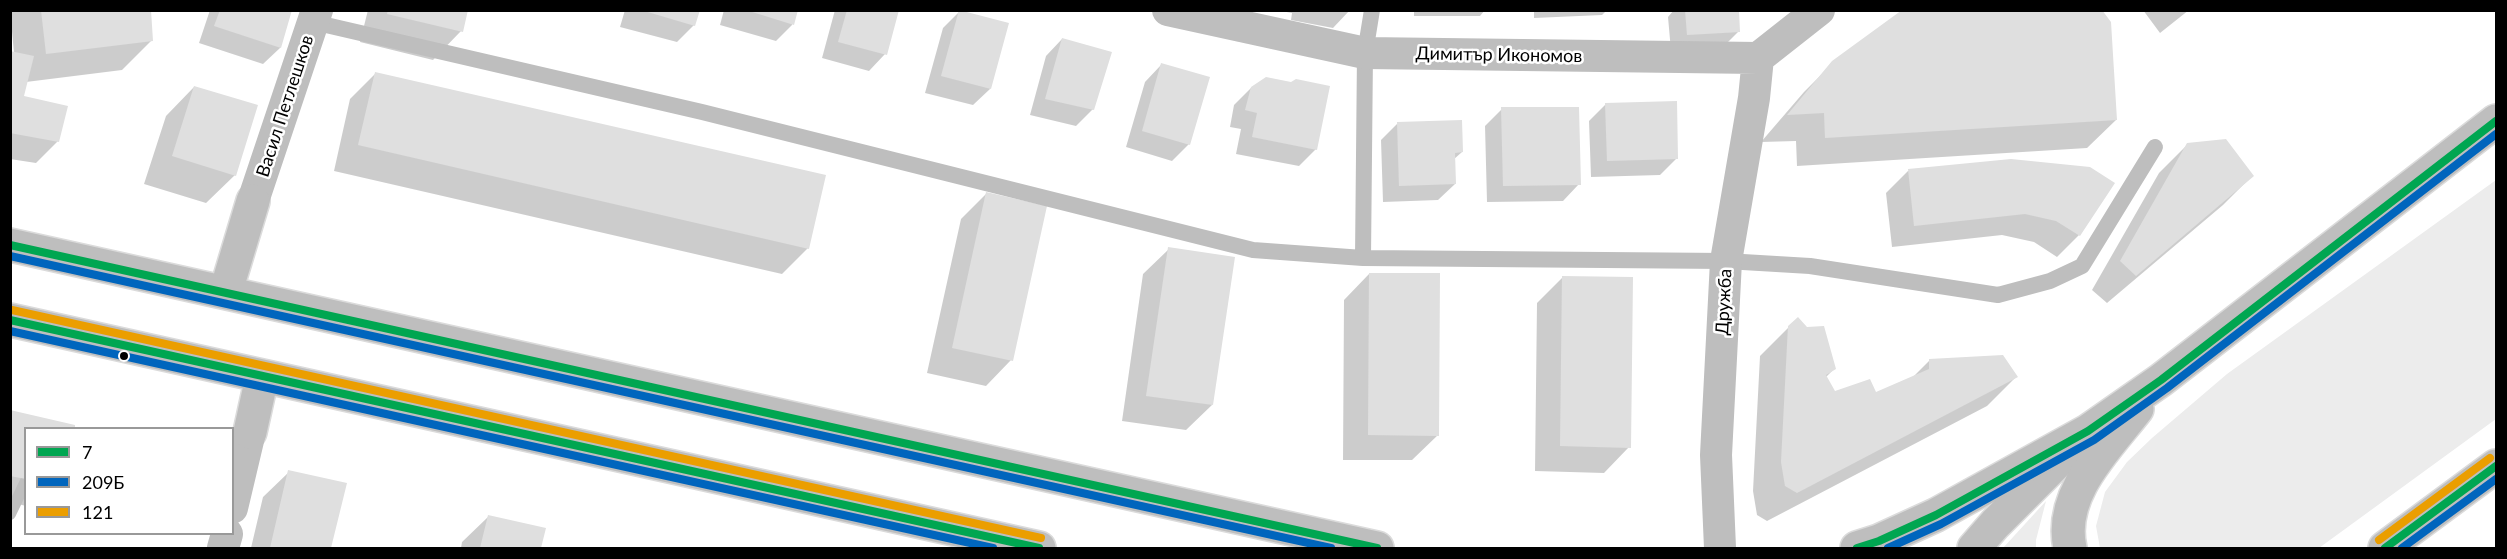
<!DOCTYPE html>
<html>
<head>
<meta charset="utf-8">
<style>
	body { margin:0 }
	#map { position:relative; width:2507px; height:559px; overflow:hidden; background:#fff; font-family:Lato,sans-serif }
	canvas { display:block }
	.frame { position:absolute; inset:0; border:12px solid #000; pointer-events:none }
	.legend { position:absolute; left:24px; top:427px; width:210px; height:108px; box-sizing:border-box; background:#fff; border:2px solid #999; margin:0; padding:8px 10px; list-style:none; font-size:18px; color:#000 }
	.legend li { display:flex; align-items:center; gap:12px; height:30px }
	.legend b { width:30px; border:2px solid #999 }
</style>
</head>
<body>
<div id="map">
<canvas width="2507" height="559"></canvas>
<div class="frame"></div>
<ul class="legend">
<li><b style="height:8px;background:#00a651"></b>7</li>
<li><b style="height:8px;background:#0065bd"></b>209Б</li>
<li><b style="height:8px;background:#eb9e00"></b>121</li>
</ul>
</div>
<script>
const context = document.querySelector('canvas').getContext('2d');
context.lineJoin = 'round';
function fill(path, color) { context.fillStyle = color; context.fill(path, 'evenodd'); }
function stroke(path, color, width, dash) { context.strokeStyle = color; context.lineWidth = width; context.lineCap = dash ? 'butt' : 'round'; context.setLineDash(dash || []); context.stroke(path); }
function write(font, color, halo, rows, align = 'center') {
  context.font = font + ' Lato,sans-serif'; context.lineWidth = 5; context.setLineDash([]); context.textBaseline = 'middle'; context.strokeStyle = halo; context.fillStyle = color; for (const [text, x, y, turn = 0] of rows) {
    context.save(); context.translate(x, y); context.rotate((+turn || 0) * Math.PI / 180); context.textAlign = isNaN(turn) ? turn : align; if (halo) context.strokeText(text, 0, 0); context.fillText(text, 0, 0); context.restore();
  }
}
const green = new Path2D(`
	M 2496,180 L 2496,419 L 2319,548 L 2100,548 L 2096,526 L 2105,492 L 2127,462 L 2152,438 L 2227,374 Z
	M 2046,501 L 2036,540 L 2036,548 L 2003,548 Z`);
const shadow = new Path2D(`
	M 10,10 L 150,10 L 152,40 L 122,70 L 26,82 L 23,97 L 58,141 L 36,163 L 10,159 L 10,52 L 14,53 Z
	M 210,10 L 291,10 L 280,48 L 263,64 L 199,43 Z
	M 368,10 L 466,10 L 461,31 L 433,60 L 360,42 Z
	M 625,10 L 698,10 L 694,25 L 677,42 L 620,27 Z
	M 724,10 L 797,10 L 792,25 L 776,41 L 720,25 Z
	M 835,10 L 897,10 L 885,54 L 869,71 L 822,58 Z
	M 1275,10 L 1350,10 L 1333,28 L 1291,20 L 1292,13 Z
	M 1414,10 L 1485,10 L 1480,16 L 1414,16 Z
	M 1534,10 L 1607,10 L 1602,15 L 1534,18 Z
	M 1674,10 L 1737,10 L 1739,31 L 1722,48 L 1671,51 L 1668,17 Z
	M 2143,10 L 2189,10 L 2160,33 Z
	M 960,11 L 990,89 L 973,105 L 925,93 L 943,28 Z
	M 1062,39 L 1093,109 L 1076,126 L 1030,115 L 1046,56 Z
	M 1833,63 L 2116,120 L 2087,148 L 1797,166 L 1796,141 L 1761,142 L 1804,92 Z
	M 1161,65 L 1189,144 L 1172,161 L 1126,147 L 1145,82 Z
	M 376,73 L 808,248 L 782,274 L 334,171 L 350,99 Z
	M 194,87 L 235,175 L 206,203 L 144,184 L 166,116 Z
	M 1251,88 L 1316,149 L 1299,166 L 1236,154 L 1241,129 L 1230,127 L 1234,105 Z
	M 1606,104 L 1677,158 L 1660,175 L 1591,177 L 1589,121 Z
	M 1502,109 L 1579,184 L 1563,201 L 1487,202 L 1485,126 Z
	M 1397,124 L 1462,152 L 1453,160 L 1455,184 L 1438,200 L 1383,202 L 1381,140 Z
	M 2188,144 L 2252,176 L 2223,205 L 2107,303 L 2092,290 L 2159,173 Z
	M 2011,161 L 2079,235 L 2057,257 L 2034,242 L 2002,235 L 1892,247 L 1886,193 L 1908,171 Z
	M 987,193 L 1011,360 L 986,386 L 927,373 L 961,219 Z
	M 1169,249 L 1212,405 L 1186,430 L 1122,421 L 1143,274 Z
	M 1369,274 L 1438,435 L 1412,460 L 1343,460 L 1344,300 Z
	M 1563,277 L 1629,447 L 1604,473 L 1535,471 L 1537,303 Z
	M 1789,327 L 1834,369 L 1825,378 L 1834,393 L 1875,394 L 1912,378 L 1930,360 L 2016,377 L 1987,406 L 1767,521 L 1757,515 L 1753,491 L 1760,356 Z
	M 10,412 L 73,426 L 73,428 L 26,428 L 26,506 L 10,502 Z
	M 289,472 L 345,485 L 330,548 L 251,548 L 263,497 Z
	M 488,517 L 544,530 L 540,548 L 461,548 L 462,542 Z`);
const stream = new Path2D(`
	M 10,514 L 26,481`);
const building = new Path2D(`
	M 41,10 L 151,10 L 153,41 L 46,54 Z
	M 220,10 L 292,10 L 281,48 L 214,26 Z
	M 388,10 L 468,10 L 463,32 L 387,14 Z
	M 641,10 L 700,10 L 695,26 Z
	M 746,10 L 798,10 L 794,25 Z
	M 847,10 L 899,10 L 887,55 L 838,42 Z
	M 959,10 L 1009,23 L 991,89 L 941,76 Z
	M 1685,10 L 1739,10 L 1740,32 L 1687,35 Z
	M 1902,10 L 2102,10 L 2111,22 L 2117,120 L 1825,138 L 1824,113 L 1787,115 L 1832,61 Z
	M 1062,38 L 1112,52 L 1094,110 L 1045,99 Z
	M 10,51 L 34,56 L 24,96 L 68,106 L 59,142 L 10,133 Z
	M 1161,63 L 1210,77 L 1190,145 L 1142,131 Z
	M 375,72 L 826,175 L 809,249 L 358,145 Z
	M 1266,77 L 1291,82 L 1296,79 L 1330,86 L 1317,150 L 1252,137 L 1257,113 L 1245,110 L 1251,87 Z
	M 194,86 L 258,105 L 236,176 L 172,156 Z
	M 1677,101 L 1678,159 L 1607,161 L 1605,103 Z
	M 1501,107 L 1579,107 L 1581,185 L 1503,186 Z
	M 1462,120 L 1463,152 L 1455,153 L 1456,184 L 1399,186 L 1397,122 Z
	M 2226,139 L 2254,176 L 2136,276 L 2120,261 L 2187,143 Z
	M 2011,159 L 2090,167 L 2115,183 L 2080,236 L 2056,221 L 2025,214 L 1914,226 L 1908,169 Z
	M 986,192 L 1047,206 L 1013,361 L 952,348 Z
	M 1168,247 L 1235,257 L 1213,405 L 1146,396 Z
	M 1369,273 L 1440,273 L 1439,436 L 1368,435 Z
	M 1562,276 L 1633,277 L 1631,448 L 1560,446 Z
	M 1798,317 L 1807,327 L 1824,326 L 1836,369 L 1826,375 L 1835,391 L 1870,379 L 1876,392 L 1929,369 L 1929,359 L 2003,355 L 2018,377 L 1797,493 L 1785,486 L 1781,462 L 1788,326 Z
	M 10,410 L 75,425 L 75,428 L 26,428 L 26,479 L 10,476 Z
	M 288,470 L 347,483 L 331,548 L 270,548 Z
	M 488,515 L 546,528 L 541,548 L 480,548 Z`);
const lane = new Path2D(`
	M 313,22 L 702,112 L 1253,250 L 1363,258 L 1726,261 L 1810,266 L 1998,295 L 2050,281 L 2082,266 L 2155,147
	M 1363,258 L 1365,53 L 1372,10`);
const street = new Path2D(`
	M 1168,10 L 1365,53 L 1758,58 L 1819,10
	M 253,201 L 317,10
	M 232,508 L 250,432
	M 223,548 L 227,534
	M 1720,548 L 1716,455 L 1726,261 L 1754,98 L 1758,58`);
const primary = new Path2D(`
	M 1974,548 L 1995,524 L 2078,441`);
const highway = new Path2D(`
	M 10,245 L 1377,548
	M 226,291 L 253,201
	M 10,320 L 1039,548
	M 250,432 L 262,377
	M 1857,548 L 1879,541 L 1936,515 L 2088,431 L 2161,380 L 2496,121
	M 2070,548 C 2058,494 2106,449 2137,409
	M 2385,548 L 2496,466`);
const bus1 = new Path2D(`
	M 10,245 L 1377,548
	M 10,320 L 1039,548
	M 1857,548 L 1879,541 L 1936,515 L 2088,431 L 2161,380 L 2496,121
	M 2385,548 L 2496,466`);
const bus2 = new Path2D(`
	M 10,256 L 1331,548
	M 10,331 L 993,548
	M 1888,548 L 1941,524 L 2094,440 L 2167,388 L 2496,134
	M 2402,548 L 2496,479`);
const bus3 = new Path2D(`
	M 12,310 L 1041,538
	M 2379,540 L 2490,458`);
const markers = [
	[124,356,5,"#000"]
];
const streetNames = [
	["Димитър Икономов",1499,55,1],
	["Васил Петлешков",285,106,-72],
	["Дружба",1724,302,-87]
];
fill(green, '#ececec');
fill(shadow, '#0003');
stroke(stream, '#bfbfbf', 12);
fill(building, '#dfdfdf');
stroke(primary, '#dbdbdb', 36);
stroke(highway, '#dbdbdb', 36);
stroke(lane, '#bebebe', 16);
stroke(street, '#bebebe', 32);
stroke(primary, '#bebebe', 33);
stroke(highway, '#bebebe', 33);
stroke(bus1, '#00a651', 8);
stroke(bus2, '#0065bd', 8);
stroke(bus3, '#eb9e00', 8);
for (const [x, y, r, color] of markers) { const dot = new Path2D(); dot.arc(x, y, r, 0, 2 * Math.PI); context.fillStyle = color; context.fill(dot); stroke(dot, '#fff', 2); }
write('18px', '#000', '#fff', streetNames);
</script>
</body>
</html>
